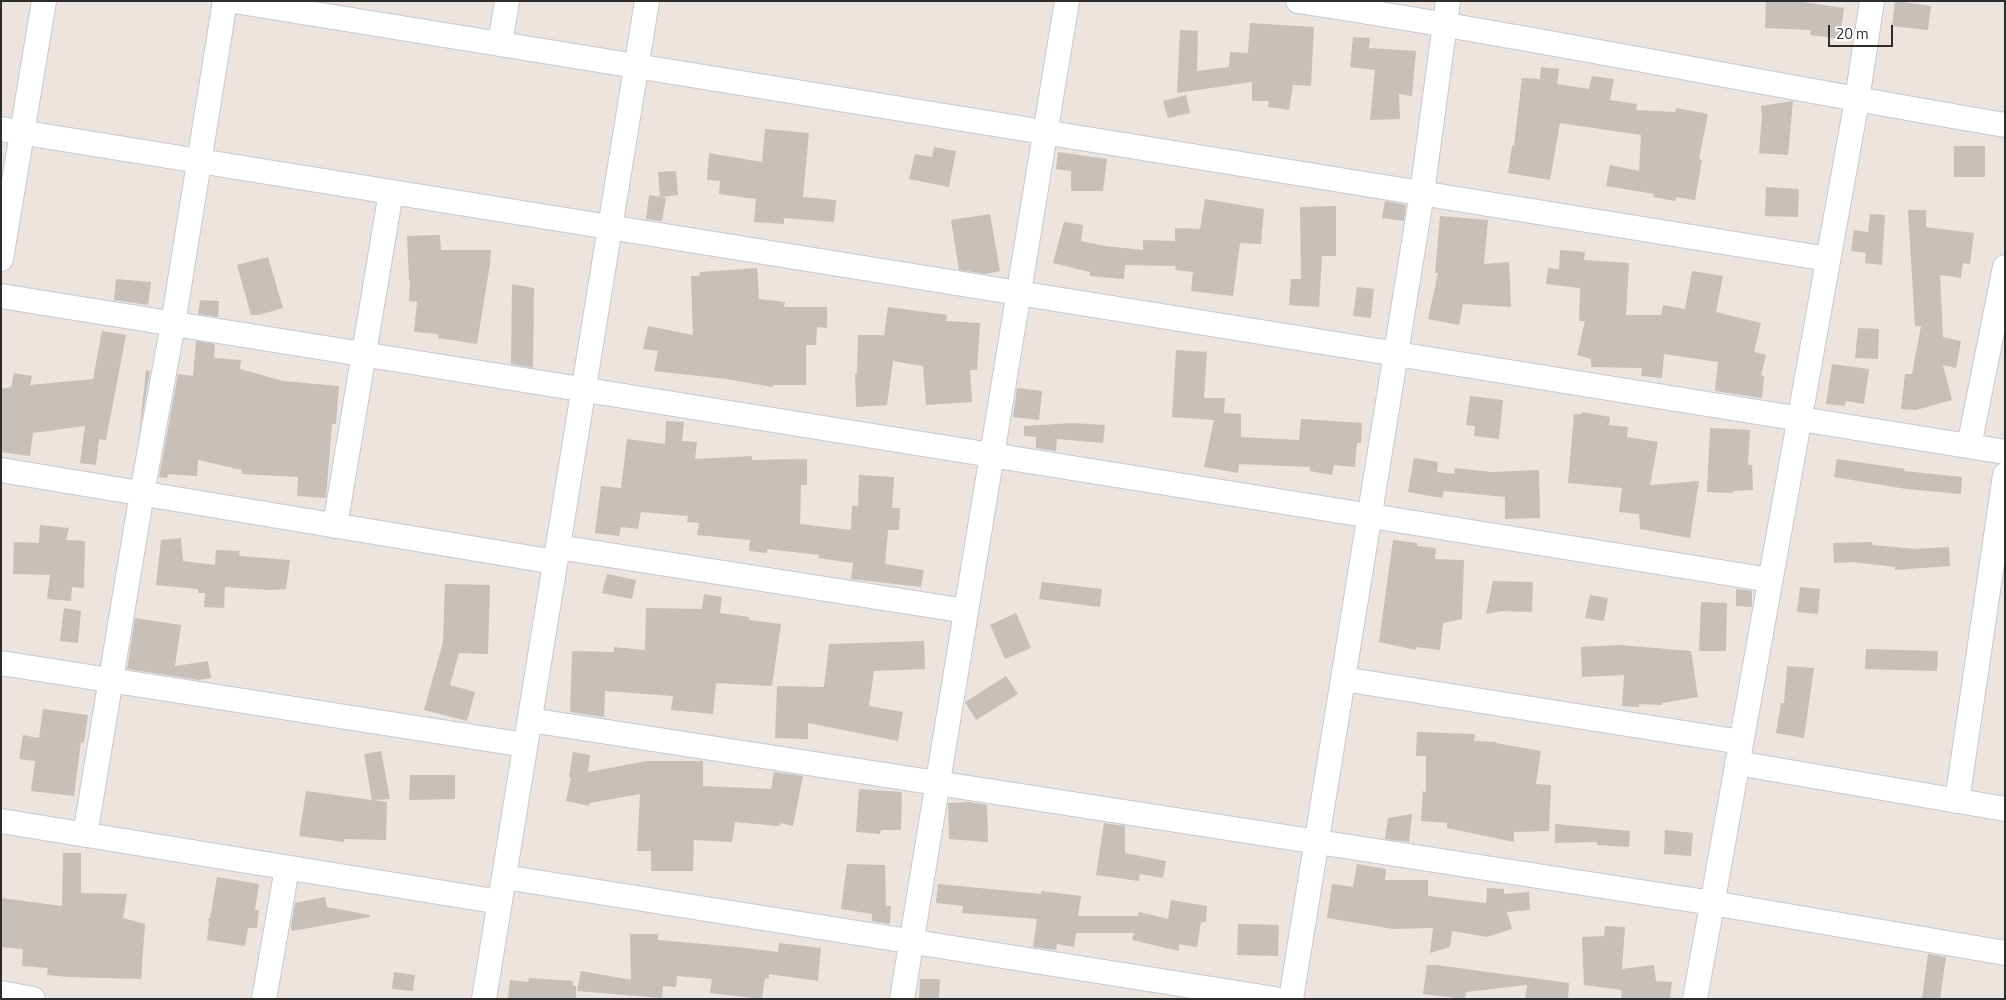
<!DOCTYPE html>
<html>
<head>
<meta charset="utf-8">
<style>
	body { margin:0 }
	#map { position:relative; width:2006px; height:1000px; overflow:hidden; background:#ede3df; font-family:"Titillium Web",sans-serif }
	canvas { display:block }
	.frame { position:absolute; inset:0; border:2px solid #2c2c2c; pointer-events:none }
	.scale { position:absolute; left:1828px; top:25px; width:65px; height:22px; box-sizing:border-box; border:2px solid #2c2c2c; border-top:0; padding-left:6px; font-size:15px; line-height:18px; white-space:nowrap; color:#2c2c2c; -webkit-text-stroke:4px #fff; paint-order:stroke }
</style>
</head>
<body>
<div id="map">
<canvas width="2006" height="1000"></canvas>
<div class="frame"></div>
<div class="scale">20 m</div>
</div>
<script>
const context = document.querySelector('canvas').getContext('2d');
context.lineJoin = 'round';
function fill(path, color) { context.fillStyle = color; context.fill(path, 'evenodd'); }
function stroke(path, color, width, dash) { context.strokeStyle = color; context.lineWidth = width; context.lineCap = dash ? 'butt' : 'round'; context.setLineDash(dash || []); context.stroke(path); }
const building = new Path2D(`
	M 1766,1 L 1796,1 L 1844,8 L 1840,39 L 1810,35 L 1811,30 L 1765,28 Z
	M 1895,1 L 1931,6 L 1928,30 L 1892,26 Z
	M 1250,23 L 1314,27 L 1311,86 L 1293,85 L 1289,110 L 1268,107 L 1269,101 L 1252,101 L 1252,82 L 1177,93 L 1180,30 L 1198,31 L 1197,71 L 1229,67 L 1230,52 L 1248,53 Z
	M 1353,37 L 1370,38 L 1369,48 L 1416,51 L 1412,96 L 1399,94 L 1400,119 L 1370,120 L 1375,70 L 1350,67 Z
	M 1541,67 L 1559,69 L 1557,84 L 1589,89 L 1592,76 L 1614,79 L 1610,100 L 1637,104 L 1636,110 L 1675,112 L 1676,108 L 1708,114 L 1699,159 L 1702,160 L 1695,200 L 1676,197 L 1676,201 L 1653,197 L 1654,194 L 1606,186 L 1610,165 L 1639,171 L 1641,135 L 1560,123 L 1550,180 L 1508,173 L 1512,146 L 1514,146 L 1522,78 L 1540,79 Z
	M 1186,95 L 1190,113 L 1168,118 L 1163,101 Z
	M 1793,101 L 1788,155 L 1759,153 L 1762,115 L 1761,106 Z
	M 765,129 L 809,133 L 803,197 L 836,200 L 834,222 L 784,218 L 784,224 L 754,222 L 756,199 L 719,194 L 720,181 L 707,180 L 709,153 L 762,162 Z
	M 1954,146 L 1985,146 L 1985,177 L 1954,177 Z
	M 934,147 L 956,151 L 949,187 L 909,179 L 915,154 L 932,157 Z
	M 1058,152 L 1107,159 L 1103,191 L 1071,191 L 1071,171 L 1056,169 Z
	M 676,171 L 678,195 L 660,197 L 658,172 Z
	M 1766,187 L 1799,189 L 1798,217 L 1765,216 Z
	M 649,195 L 666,198 L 662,221 L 646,219 Z
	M 1205,199 L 1264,209 L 1261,244 L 1240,243 L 1233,296 L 1191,291 L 1193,272 L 1175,270 L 1176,266 L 1125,265 L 1124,279 L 1090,276 L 1090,272 L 1053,263 L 1064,222 L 1083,225 L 1081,241 L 1104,246 L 1143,250 L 1143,240 L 1175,241 L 1175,228 L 1200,229 Z
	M 1385,201 L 1406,205 L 1404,221 L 1382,218 Z
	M 1336,206 L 1336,256 L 1322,256 L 1319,307 L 1289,305 L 1291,279 L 1301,279 L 1300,207 Z
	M 1908,210 L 1926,210 L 1926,227 L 1974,233 L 1970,264 L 1963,263 L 1961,278 L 1940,275 L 1943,337 L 1961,341 L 1956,368 L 1943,365 L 1952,400 L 1916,410 L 1901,409 L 1905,374 L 1912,374 L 1921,326 L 1915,326 Z
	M 990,214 L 1000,271 L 986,274 L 959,270 L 951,220 Z
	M 1870,214 L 1885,215 L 1882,265 L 1865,263 L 1866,253 L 1851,251 L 1854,230 L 1868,232 Z
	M 1440,216 L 1488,220 L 1484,264 L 1509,262 L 1511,307 L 1463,304 L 1459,325 L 1428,319 L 1438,273 L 1435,273 Z
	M 440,235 L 441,250 L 491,250 L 490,264 L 477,344 L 438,338 L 438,334 L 414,332 L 417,302 L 409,301 L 410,280 L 409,280 L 407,236 Z
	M 1560,250 L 1585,252 L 1584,260 L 1629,263 L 1626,315 L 1661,315 L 1663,305 L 1685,309 L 1692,271 L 1723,276 L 1716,312 L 1761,323 L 1754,352 L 1766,355 L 1761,375 L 1764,376 L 1762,398 L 1715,391 L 1718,362 L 1664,354 L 1662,378 L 1641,376 L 1642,368 L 1591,367 L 1591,359 L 1577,355 L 1585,321 L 1579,321 L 1580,288 L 1546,284 L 1548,268 L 1559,269 Z
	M 268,257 L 283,308 L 259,315 L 251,315 L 237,265 Z
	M 757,268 L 759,299 L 785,302 L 784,307 L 827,307 L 827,328 L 817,327 L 816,345 L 806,345 L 806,385 L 773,385 L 773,387 L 726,379 L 654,371 L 658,351 L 643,349 L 648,326 L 693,335 L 691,276 L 699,276 L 700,272 Z
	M 116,279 L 151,282 L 148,305 L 114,300 Z
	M 512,284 L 534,288 L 533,368 L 511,364 Z
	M 1357,287 L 1374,289 L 1371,318 L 1353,316 Z
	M 200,300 L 219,301 L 218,317 L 198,314 Z
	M 888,307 L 947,315 L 946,321 L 980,323 L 977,370 L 970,370 L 972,402 L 926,405 L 923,366 L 893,361 L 887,405 L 856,407 L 855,374 L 857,373 L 858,335 L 884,335 Z
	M 1858,328 L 1879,329 L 1878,359 L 1855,358 Z
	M 102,331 L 126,335 L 106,440 L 99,439 L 96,465 L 80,463 L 85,426 L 33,433 L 30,456 L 1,452 L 1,389 L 11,387 L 14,373 L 32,376 L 30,385 L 93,379 Z
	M 196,341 L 215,344 L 214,358 L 241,360 L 240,369 L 283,381 L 339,386 L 336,424 L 332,424 L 326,498 L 297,496 L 298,477 L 242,474 L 242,470 L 198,460 L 197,476 L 168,474 L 167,478 L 159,477 L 178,374 L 193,376 Z
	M 1176,350 L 1207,352 L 1204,398 L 1225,398 L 1224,413 L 1241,414 L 1241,437 L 1299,440 L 1301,419 L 1362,423 L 1361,443 L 1357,443 L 1355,467 L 1334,465 L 1332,475 L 1310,471 L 1310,467 L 1239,464 L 1238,473 L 1204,467 L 1214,420 L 1172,417 Z
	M 1832,364 L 1869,369 L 1864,404 L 1846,401 L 1845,406 L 1826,404 Z
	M 146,370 L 150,371 L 139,435 Z
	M 1017,388 L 1042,391 L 1039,420 L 1013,417 Z
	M 1470,396 L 1503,400 L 1499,439 L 1474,436 L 1475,426 L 1466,425 Z
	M 1582,412 L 1610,417 L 1609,425 L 1628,427 L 1627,437 L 1658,442 L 1650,485 L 1699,481 L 1690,538 L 1640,529 L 1639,514 L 1619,512 L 1622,488 L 1568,483 L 1574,414 L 1582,414 Z
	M 666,421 L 684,422 L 682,441 L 697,442 L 695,459 L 752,456 L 752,460 L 807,459 L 807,485 L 801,485 L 800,524 L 851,530 L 852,506 L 858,506 L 859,475 L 894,477 L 892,508 L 900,508 L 899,530 L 888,530 L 885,564 L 924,570 L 921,587 L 851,579 L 853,563 L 818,558 L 819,555 L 767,549 L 767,553 L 749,551 L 750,540 L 697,535 L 699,523 L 687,522 L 688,516 L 641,512 L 638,529 L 621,527 L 619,536 L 595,533 L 601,486 L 621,488 L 627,439 L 665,444 Z
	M 1072,423 L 1105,425 L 1103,443 L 1057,439 L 1056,451 L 1055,451 L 1036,448 L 1036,437 L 1024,436 L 1024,426 Z
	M 1710,428 L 1750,430 L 1748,465 L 1752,465 L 1753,490 L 1733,491 L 1733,493 L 1707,492 Z
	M 1414,458 L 1438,462 L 1437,472 L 1454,474 L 1455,468 L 1491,472 L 1539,470 L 1540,518 L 1505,519 L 1505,497 L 1444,491 L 1442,498 L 1408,492 Z
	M 1837,459 L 1905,469 L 1904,471 L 1962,477 L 1961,494 L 1906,489 L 1834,477 Z
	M 40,525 L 69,528 L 66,540 L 85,541 L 84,588 L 72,587 L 71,601 L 47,599 L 50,575 L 13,574 L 14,542 L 39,543 Z
	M 181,538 L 183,561 L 215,565 L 216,550 L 240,551 L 239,556 L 290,560 L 286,589 L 269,590 L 225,587 L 224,608 L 204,607 L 205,593 L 198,593 L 198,589 L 156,585 L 161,540 Z
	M 1393,540 L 1417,543 L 1417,546 L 1436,548 L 1435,559 L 1464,560 L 1462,619 L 1443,623 L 1440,650 L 1416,647 L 1416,650 L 1379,642 Z
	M 1872,542 L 1872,545 L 1916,549 L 1949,547 L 1950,566 L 1895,570 L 1895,567 L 1853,562 L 1834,563 L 1833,543 Z
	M 607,574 L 636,580 L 632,599 L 602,593 Z
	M 1493,581 L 1533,582 L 1532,612 L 1502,611 L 1486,614 Z
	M 1042,582 L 1102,589 L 1100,607 L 1039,599 Z
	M 445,584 L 490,585 L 488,654 L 459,653 L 450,685 L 475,692 L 467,721 L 424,710 L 443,642 Z
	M 1800,587 L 1820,589 L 1818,614 L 1797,612 Z
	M 1736,589 L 1752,591 L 1752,607 L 1736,606 Z
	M 704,594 L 722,597 L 720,613 L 749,617 L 749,620 L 781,624 L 772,686 L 716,683 L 713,714 L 671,710 L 673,696 L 605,691 L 604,717 L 570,712 L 572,651 L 614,652 L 614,647 L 645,650 L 646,608 L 702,609 Z
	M 1590,595 L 1608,598 L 1604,621 L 1585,618 Z
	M 1701,602 L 1727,603 L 1726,651 L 1699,651 Z
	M 64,608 L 81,611 L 78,643 L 60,641 Z
	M 1016,613 L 1031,648 L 1005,659 L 990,625 Z
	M 135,618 L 181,625 L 175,666 L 208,661 L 211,678 L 199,680 L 127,669 Z
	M 924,641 L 925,669 L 874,671 L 869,706 L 903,712 L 898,741 L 808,723 L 808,739 L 775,738 L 777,686 L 824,687 L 829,644 Z
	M 1619,645 L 1691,651 L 1698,697 L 1662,703 L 1662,705 L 1639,704 L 1639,707 L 1622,706 L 1624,675 L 1582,677 L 1581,647 Z
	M 1866,649 L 1938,651 L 1937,671 L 1865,669 Z
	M 1787,666 L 1814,668 L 1804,738 L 1776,733 L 1781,703 L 1784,703 Z
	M 1006,676 L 1018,694 L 976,720 L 965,702 Z
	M 43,709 L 88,715 L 84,743 L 81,742 L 74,796 L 31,791 L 35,761 L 19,759 L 23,735 L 39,738 Z
	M 1417,732 L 1475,734 L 1474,741 L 1496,742 L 1496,743 L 1541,751 L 1536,784 L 1551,785 L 1549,831 L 1514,832 L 1514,842 L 1447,828 L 1447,823 L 1421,821 L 1423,791 L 1426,792 L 1426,756 L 1416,756 Z
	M 381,751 L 390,799 L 372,800 L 364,754 Z
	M 573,752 L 590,755 L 588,772 L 647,761 L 703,761 L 703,786 L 771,789 L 774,772 L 803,776 L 793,826 L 780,823 L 779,826 L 735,822 L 732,842 L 694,840 L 693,871 L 651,871 L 651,851 L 637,851 L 640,794 L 590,803 L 589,806 L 566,801 L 571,778 L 569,777 Z
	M 410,775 L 455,775 L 455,799 L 409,800 Z
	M 859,789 L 902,792 L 901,830 L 881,830 L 880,834 L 856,832 Z
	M 306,791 L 387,802 L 386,840 L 344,839 L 344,842 L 299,836 Z
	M 969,802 L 987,805 L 988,842 L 949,839 L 948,803 Z
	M 1412,814 L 1409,842 L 1385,839 L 1388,818 Z
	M 1104,823 L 1125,826 L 1125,853 L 1166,861 L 1163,878 L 1140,874 L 1139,881 L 1096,875 Z
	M 1555,824 L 1630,831 L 1629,847 L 1597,845 L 1597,842 L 1555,843 Z
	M 1665,830 L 1693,833 L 1691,856 L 1664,854 Z
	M 63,853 L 81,853 L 81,893 L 127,894 L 123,918 L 145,924 L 141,979 L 69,977 L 47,975 L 48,968 L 22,966 L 23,949 L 1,947 L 1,898 L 62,906 Z
	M 847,864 L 885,865 L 886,906 L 891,906 L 890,924 L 872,921 L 872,914 L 841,909 Z
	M 1357,864 L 1386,869 L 1385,880 L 1428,880 L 1428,896 L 1486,903 L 1487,888 L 1504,889 L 1504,894 L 1529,892 L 1530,910 L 1507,912 L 1512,929 L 1487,937 L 1452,931 L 1450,947 L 1430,953 L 1433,928 L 1393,929 L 1327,918 L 1332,884 L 1353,887 Z
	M 217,877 L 259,884 L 255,910 L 259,910 L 257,928 L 248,928 L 245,946 L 207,940 L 209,924 L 208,919 L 210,918 Z
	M 938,884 L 1041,894 L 1041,891 L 1081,896 L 1078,916 L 1138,916 L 1139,912 L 1168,919 L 1171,900 L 1207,906 L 1206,922 L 1201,922 L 1197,947 L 1179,944 L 1179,951 L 1132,940 L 1134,933 L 1076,933 L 1074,947 L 1057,944 L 1056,950 L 1033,947 L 1037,919 L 962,913 L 963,906 L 936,903 Z
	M 325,897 L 327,907 L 370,915 L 370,917 L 292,931 L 291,926 L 295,903 Z
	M 1238,924 L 1279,925 L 1278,956 L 1237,955 Z
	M 1605,926 L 1625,927 L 1622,969 L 1654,965 L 1656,981 L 1672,982 L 1670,999 L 1621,999 L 1622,990 L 1584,985 L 1582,937 L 1604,936 Z
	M 630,934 L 658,934 L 658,940 L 737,947 L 778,952 L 779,943 L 821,948 L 818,981 L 769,974 L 769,979 L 765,978 L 762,999 L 710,993 L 712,979 L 677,976 L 676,987 L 663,986 L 662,998 L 577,991 L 581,971 L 631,980 Z
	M 1928,954 L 1946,957 L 1940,999 L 1922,999 Z
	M 1427,965 L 1436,965 L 1569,983 L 1568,999 L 1525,999 L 1527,985 L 1466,992 L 1465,999 L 1423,994 Z
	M 394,972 L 415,975 L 413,991 L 392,989 Z
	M 529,978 L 573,981 L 573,986 L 576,986 L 576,999 L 508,999 L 510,980 L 528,982 Z
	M 920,979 L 940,979 L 939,999 L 919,999 Z`);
const minor = new Path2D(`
	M 234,1 L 1828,259
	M 1298,1 C 1534,37 1769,85 2005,125
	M 500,44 L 507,1
	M 1,129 L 2005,452
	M 1,259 L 44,1
	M 1,296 L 1770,580
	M 1969,446 L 2005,267
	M 1,470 L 555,562
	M 335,526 L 391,192
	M 558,547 L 966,611
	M 1,663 L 525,745
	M 1343,679 L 1741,742
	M 530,720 L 1712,903 L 2005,953
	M 1737,763 L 2005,809
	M 1957,801 L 2005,475
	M 1,821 L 500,902
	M 85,835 L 142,493 L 173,324 L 225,1
	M 504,877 L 1275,999
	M 1,993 L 33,999
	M 264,999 L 287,868
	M 484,999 L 647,1
	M 902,999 L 1067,1
	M 1291,999 L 1422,193 L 1448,1
	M 1695,999 L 1857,100 L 1872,1`);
fill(building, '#c6bfba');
stroke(minor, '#c3cad2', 26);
stroke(minor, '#fff', 24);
</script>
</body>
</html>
